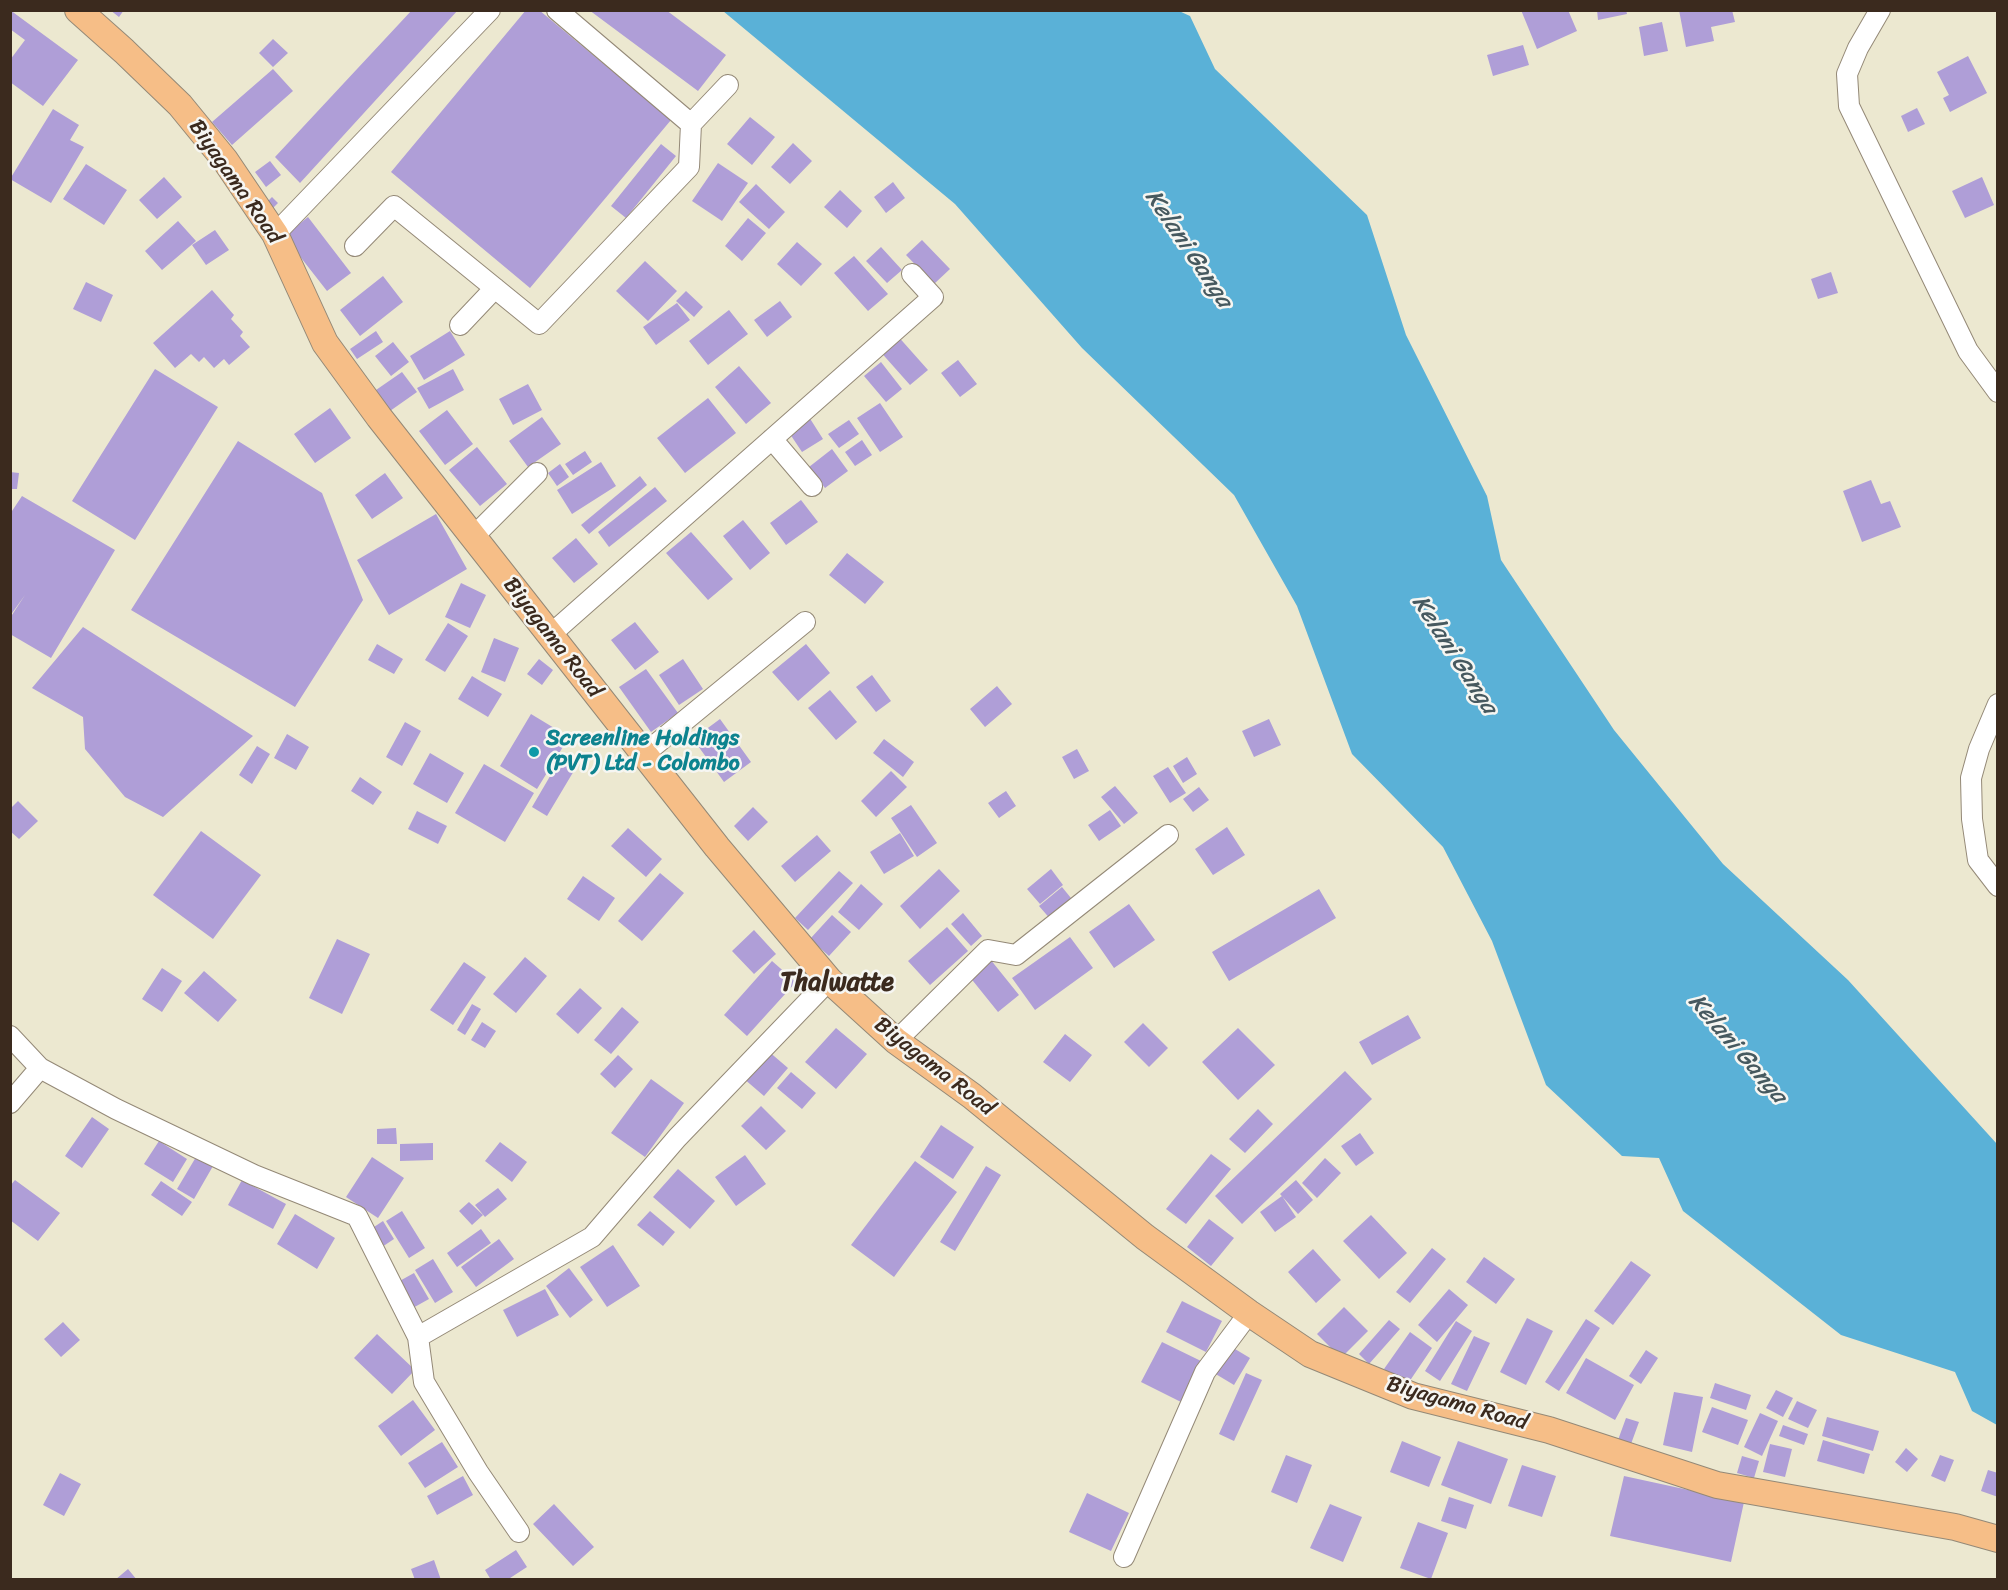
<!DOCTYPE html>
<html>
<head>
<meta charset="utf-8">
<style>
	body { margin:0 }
	#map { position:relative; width:2008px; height:1590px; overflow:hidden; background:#ece8d0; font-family:Sriracha,sans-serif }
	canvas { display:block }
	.frame { position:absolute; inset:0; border:12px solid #3b2a1e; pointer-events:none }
</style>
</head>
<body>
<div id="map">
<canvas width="2008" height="1590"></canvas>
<div class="frame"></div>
</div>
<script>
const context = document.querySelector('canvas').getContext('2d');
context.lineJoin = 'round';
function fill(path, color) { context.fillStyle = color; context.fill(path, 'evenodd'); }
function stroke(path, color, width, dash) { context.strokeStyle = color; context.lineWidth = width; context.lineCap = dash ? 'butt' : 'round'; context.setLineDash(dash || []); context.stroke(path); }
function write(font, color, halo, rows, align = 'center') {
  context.font = font + ' Sriracha,sans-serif'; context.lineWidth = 5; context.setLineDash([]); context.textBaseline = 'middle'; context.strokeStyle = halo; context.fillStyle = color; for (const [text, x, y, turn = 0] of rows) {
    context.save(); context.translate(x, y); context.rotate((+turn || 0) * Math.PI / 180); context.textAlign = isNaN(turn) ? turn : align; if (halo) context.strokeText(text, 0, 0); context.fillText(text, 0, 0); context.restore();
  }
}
const water = new Path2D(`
	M 1179,11 L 1190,16 L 1215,69 L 1367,215 L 1406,335 L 1487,496 L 1501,560 L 1614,730 L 1723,864 L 1848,980 L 1997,1144 L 1997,1425 L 1972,1411 L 1955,1372 L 1841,1335 L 1683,1211 L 1659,1158 L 1622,1156 L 1546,1085 L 1492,941 L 1443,847 L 1352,754 L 1297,606 L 1234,495 L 1082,348 L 955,204 L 723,11 Z`);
const building = new Path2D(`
	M 10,10 L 78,60 L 43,106 L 10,82 L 10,60 L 25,40 L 10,29 Z
	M 110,10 L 124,10 L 119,17 Z
	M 412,10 L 458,10 L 300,183 L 275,157 Z
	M 526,10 L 539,10 L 671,120 L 530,288 L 391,172 Z
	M 589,10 L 666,10 L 726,55 L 698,91 Z
	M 1521,10 L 1568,10 L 1577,31 L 1537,49 Z
	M 1597,10 L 1626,10 L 1627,14 L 1598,20 Z
	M 1679,10 L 1732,10 L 1735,22 L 1711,27 L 1714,41 L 1686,47 Z
	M 1662,22 L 1668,51 L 1644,56 L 1639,27 Z
	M 273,39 L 288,53 L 273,67 L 259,53 Z
	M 1523,45 L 1529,65 L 1493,76 L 1487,55 Z
	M 1968,56 L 1987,93 L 1950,112 L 1943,98 L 1949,95 L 1937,72 Z
	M 273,69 L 293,91 L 232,145 L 212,122 Z
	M 1917,108 L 1925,124 L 1908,132 L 1901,116 Z
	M 53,109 L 79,125 L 70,140 L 84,147 L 51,203 L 10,179 Z
	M 750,117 L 775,137 L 752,165 L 727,144 Z
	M 793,143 L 812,161 L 790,184 L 771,167 Z
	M 661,144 L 676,156 L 626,218 L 611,206 Z
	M 270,161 L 281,175 L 266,187 L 255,172 Z
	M 718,163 L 748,183 L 722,221 L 692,201 Z
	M 86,164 L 127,190 L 104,225 L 63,199 Z
	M 164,177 L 182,197 L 157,219 L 139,200 Z
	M 1982,177 L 1994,205 L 1965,218 L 1952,191 Z
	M 893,182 L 905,198 L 886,213 L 874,197 Z
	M 756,184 L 785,212 L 769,229 L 739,202 Z
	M 840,190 L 862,211 L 847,228 L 824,207 Z
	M 272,197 L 278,203 L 270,211 L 264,205 Z
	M 308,217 L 351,273 L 327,291 L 284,236 Z
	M 748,218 L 766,233 L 742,261 L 725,246 Z
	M 178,221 L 196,241 L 162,270 L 145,251 Z
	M 215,230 L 229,250 L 206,265 L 192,245 Z
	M 922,240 L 950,269 L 934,284 L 906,255 Z
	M 797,242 L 822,264 L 801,286 L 777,264 Z
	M 881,247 L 902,270 L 887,283 L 866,261 Z
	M 854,256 L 888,294 L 868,311 L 834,273 Z
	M 645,261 L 677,291 L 648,321 L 616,291 Z
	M 1831,272 L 1838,293 L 1818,299 L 1811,279 Z
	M 383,276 L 403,302 L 360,336 L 340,310 Z
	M 86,282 L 113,295 L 101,322 L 73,309 Z
	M 212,290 L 234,315 L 231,319 L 243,332 L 240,336 L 250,347 L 229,365 L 224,359 L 214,368 L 204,357 L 199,362 L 191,354 L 175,368 L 153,343 Z
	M 686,291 L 703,307 L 694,317 L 676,301 Z
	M 780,301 L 792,317 L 767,337 L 754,320 Z
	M 677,303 L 690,320 L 656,345 L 643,327 Z
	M 729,310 L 748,334 L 708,365 L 689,341 Z
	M 376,331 L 383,342 L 357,359 L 350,349 Z
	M 450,331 L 465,355 L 424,380 L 410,356 Z
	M 896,334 L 928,370 L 910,385 L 878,349 Z
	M 393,342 L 409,362 L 391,376 L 375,356 Z
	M 958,360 L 977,384 L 960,397 L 941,373 Z
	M 881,362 L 902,389 L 886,402 L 864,376 Z
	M 739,366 L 771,403 L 746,424 L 715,387 Z
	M 155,369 L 218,407 L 135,540 L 72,501 Z
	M 453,369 L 464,390 L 429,409 L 417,388 Z
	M 402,372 L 417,392 L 390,411 L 376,390 Z
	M 528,384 L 542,410 L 513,425 L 499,399 Z
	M 708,398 L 736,433 L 685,473 L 657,438 Z
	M 880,403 L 903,437 L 880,452 L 857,418 Z
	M 330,408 L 351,438 L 315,463 L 294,434 Z
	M 447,410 L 473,444 L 445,465 L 419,431 Z
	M 542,417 L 561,444 L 528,467 L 509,441 Z
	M 809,417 L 823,439 L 802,452 L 788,431 Z
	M 849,420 L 859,434 L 839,448 L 828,434 Z
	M 862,440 L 872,455 L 855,466 L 845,452 Z
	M 238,441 L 322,493 L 363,600 L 295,707 L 131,610 Z
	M 477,447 L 507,484 L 480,506 L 449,470 Z
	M 832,449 L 848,471 L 825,488 L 809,467 Z
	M 585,451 L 592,462 L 573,475 L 565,464 Z
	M 601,462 L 616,486 L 572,514 L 557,490 Z
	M 560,464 L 569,477 L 557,486 L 548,473 Z
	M 10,472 L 19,473 L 17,489 L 10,489 Z
	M 385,473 L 403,498 L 372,519 L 355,495 Z
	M 640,476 L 647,485 L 589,534 L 581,525 Z
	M 1871,480 L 1881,504 L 1890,501 L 1901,527 L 1862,542 L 1843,491 Z
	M 655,487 L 667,501 L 609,547 L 598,532 Z
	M 22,496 L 115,550 L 51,658 L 10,634 L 10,618 L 25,595 L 10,616 L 10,514 Z
	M 801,500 L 818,522 L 786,545 L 770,523 Z
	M 436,514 L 467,569 L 389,615 L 357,560 Z
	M 743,520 L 770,553 L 750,570 L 723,536 Z
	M 691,532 L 733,579 L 708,600 L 666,553 Z
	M 576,538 L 598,564 L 574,583 L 552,558 Z
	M 847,553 L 884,582 L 865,604 L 829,575 Z
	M 461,583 L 486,595 L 470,628 L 445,617 Z
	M 635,622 L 659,652 L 635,670 L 611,640 Z
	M 448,623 L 468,636 L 445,672 L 425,660 Z
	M 83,627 L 253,736 L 163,817 L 125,797 L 85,749 L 83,717 L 32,688 Z
	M 494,638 L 519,648 L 505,682 L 481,672 Z
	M 377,644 L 403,659 L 394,674 L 368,660 Z
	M 806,644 L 830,673 L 798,701 L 772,672 Z
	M 539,659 L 553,670 L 542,685 L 527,674 Z
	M 683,659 L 703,689 L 679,705 L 659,675 Z
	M 646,669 L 678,713 L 651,732 L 619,687 Z
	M 872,675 L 891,701 L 876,712 L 856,687 Z
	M 472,676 L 502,694 L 488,717 L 458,699 Z
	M 997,686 L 1012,704 L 985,727 L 970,709 Z
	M 830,690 L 857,722 L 836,740 L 808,708 Z
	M 531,714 L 569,737 L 537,789 L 500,766 Z
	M 720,719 L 751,762 L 724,782 L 693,739 Z
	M 1269,719 L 1281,745 L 1254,757 L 1242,731 Z
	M 405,722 L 421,731 L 402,766 L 386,757 Z
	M 287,734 L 309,747 L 296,770 L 274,758 Z
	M 884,739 L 914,762 L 903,777 L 873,753 Z
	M 257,746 L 270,754 L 252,784 L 239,775 Z
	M 1077,749 L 1089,771 L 1074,779 L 1062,757 Z
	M 430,753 L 464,773 L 447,803 L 413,784 Z
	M 563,754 L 578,764 L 547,816 L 532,807 Z
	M 1187,757 L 1197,774 L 1183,783 L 1173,766 Z
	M 484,764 L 534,793 L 505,842 L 455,813 Z
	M 1168,767 L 1186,793 L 1170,803 L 1153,776 Z
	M 891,771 L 907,787 L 876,817 L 861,801 Z
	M 360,777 L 382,792 L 373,805 L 351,791 Z
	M 1115,786 L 1138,813 L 1124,824 L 1101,797 Z
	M 1199,787 L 1209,800 L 1193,812 L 1183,799 Z
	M 1006,791 L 1016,806 L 999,818 L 988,803 Z
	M 18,801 L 38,821 L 19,839 L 10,831 L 10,809 Z
	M 911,805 L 937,843 L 917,857 L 891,818 Z
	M 753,807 L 768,822 L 748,841 L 734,826 Z
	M 1110,810 L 1121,826 L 1099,841 L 1088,825 Z
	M 417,811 L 447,826 L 438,844 L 408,829 Z
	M 1227,827 L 1245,855 L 1213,875 L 1195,849 Z
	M 628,828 L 662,859 L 646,877 L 611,846 Z
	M 201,831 L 261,875 L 213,939 L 153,895 Z
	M 900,833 L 914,856 L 884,874 L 870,852 Z
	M 817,835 L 831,851 L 795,882 L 781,866 Z
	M 939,869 L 960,891 L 920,929 L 900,906 Z
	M 1051,869 L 1063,885 L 1040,904 L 1027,889 Z
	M 839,871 L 853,883 L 808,930 L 795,918 Z
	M 660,873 L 684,893 L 642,941 L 618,921 Z
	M 583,876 L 615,898 L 599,921 L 567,899 Z
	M 861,884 L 883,904 L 859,930 L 838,912 Z
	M 1062,887 L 1075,903 L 1052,921 L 1039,906 Z
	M 1319,889 L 1336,918 L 1229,981 L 1212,952 Z
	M 1129,904 L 1155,940 L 1114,968 L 1089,932 Z
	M 963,913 L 982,936 L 971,946 L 951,924 Z
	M 832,915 L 851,932 L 829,956 L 810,939 Z
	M 947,927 L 968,951 L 930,985 L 908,961 Z
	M 754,930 L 776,954 L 754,974 L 732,951 Z
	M 1070,937 L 1093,968 L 1035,1010 L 1012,978 Z
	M 337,939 L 370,954 L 342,1014 L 309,998 Z
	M 525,957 L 547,976 L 516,1013 L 493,994 Z
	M 990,959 L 1019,995 L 998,1012 L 969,976 Z
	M 772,961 L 796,982 L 747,1036 L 724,1015 Z
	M 464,962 L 486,977 L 453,1025 L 430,1010 Z
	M 162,968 L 182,981 L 162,1012 L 142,999 Z
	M 204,971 L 237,1000 L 218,1022 L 184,993 Z
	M 580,988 L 602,1008 L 578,1034 L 556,1014 Z
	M 472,1004 L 481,1009 L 465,1035 L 457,1030 Z
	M 622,1007 L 639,1022 L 611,1054 L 594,1040 Z
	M 1408,1015 L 1421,1038 L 1372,1065 L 1359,1042 Z
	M 482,1022 L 496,1031 L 485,1048 L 471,1040 Z
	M 1143,1023 L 1168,1048 L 1149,1067 L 1124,1042 Z
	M 836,1028 L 867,1054 L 836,1089 L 805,1062 Z
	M 1238,1028 L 1275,1065 L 1238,1100 L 1202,1062 Z
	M 1065,1034 L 1092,1055 L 1070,1082 L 1043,1062 Z
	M 767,1050 L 788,1068 L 764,1096 L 743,1078 Z
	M 618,1055 L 633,1069 L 615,1088 L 600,1074 Z
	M 1345,1071 L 1372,1099 L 1242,1224 L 1215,1196 Z
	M 791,1072 L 816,1093 L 802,1109 L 777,1088 Z
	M 651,1079 L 684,1103 L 645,1157 L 611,1133 Z
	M 761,1106 L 786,1131 L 766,1150 L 741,1126 Z
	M 1258,1109 L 1273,1124 L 1245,1153 L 1229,1139 Z
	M 92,1117 L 109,1129 L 82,1168 L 65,1156 Z
	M 941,1125 L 974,1147 L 953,1179 L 920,1157 Z
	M 396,1128 L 397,1144 L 377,1144 L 377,1129 Z
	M 1360,1133 L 1374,1153 L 1356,1166 L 1341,1146 Z
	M 159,1141 L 187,1159 L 173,1182 L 144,1164 Z
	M 500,1142 L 527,1162 L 512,1182 L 485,1161 Z
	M 433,1143 L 433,1160 L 400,1161 L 400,1144 Z
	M 1211,1154 L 1231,1169 L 1186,1224 L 1166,1209 Z
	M 745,1155 L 766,1184 L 736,1206 L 715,1177 Z
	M 196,1157 L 213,1166 L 194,1199 L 177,1189 Z
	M 372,1157 L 404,1178 L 378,1218 L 346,1197 Z
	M 1325,1158 L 1341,1173 L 1317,1198 L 1302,1183 Z
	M 915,1161 L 957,1192 L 894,1277 L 851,1245 Z
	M 986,1166 L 1001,1175 L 955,1251 L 940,1242 Z
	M 678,1169 L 715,1201 L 690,1229 L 653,1197 Z
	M 15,1180 L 60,1213 L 38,1241 L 10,1220 L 10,1186 Z
	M 242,1180 L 286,1204 L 273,1229 L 228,1205 Z
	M 1296,1180 L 1313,1200 L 1298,1214 L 1280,1194 Z
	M 161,1181 L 192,1202 L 182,1216 L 151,1195 Z
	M 498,1188 L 507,1199 L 485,1217 L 475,1205 Z
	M 1282,1196 L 1296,1217 L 1275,1232 L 1260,1212 Z
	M 469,1202 L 483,1215 L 472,1225 L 459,1211 Z
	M 402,1211 L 425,1248 L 409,1258 L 386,1221 Z
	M 650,1211 L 675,1232 L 663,1246 L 637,1225 Z
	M 295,1214 L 335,1238 L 317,1269 L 277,1244 Z
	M 1371,1215 L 1407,1253 L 1379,1279 L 1343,1241 Z
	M 1209,1219 L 1234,1238 L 1211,1266 L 1187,1247 Z
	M 383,1221 L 394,1239 L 382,1247 L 371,1229 Z
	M 481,1229 L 491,1243 L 457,1267 L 447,1253 Z
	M 499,1239 L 514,1259 L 476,1287 L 461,1267 Z
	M 613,1245 L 640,1286 L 607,1307 L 580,1267 Z
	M 1432,1248 L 1446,1259 L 1410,1303 L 1396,1292 Z
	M 1313,1249 L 1341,1280 L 1316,1303 L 1288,1272 Z
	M 1484,1257 L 1515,1279 L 1496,1304 L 1466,1282 Z
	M 433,1259 L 453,1292 L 435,1303 L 415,1270 Z
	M 1631,1261 L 1651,1275 L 1613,1325 L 1594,1311 Z
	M 569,1268 L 593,1300 L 570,1318 L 546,1286 Z
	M 414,1273 L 429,1299 L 411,1309 L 396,1283 Z
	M 545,1289 L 559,1315 L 517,1337 L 503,1310 Z
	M 1449,1289 L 1468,1305 L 1437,1342 L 1418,1325 Z
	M 1182,1301 L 1222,1321 L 1206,1352 L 1166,1332 Z
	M 1344,1307 L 1368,1331 L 1341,1358 L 1317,1334 Z
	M 1527,1318 L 1553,1331 L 1526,1385 L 1500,1372 Z
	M 1586,1319 L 1600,1328 L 1559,1391 L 1545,1382 Z
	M 1389,1320 L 1400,1329 L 1369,1364 L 1359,1354 Z
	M 1456,1321 L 1472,1331 L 1440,1381 L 1425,1371 Z
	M 63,1322 L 80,1340 L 61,1357 L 44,1339 Z
	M 1410,1332 L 1432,1348 L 1407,1385 L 1384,1369 Z
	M 377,1334 L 415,1370 L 392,1394 L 354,1358 Z
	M 1474,1336 L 1490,1343 L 1467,1391 L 1451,1384 Z
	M 1162,1342 L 1201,1361 L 1181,1402 L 1141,1382 Z
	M 1230,1346 L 1250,1358 L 1234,1385 L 1214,1373 Z
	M 1646,1350 L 1658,1358 L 1641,1384 L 1629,1376 Z
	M 1586,1358 L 1634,1385 L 1615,1420 L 1566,1393 Z
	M 1246,1373 L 1262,1380 L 1234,1441 L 1219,1434 Z
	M 1715,1383 L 1751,1395 L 1746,1410 L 1710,1398 Z
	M 1776,1390 L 1793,1398 L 1783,1417 L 1766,1408 Z
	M 1674,1392 L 1703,1397 L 1692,1452 L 1663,1445 Z
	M 413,1400 L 435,1430 L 401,1456 L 378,1426 Z
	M 1797,1401 L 1817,1410 L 1808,1428 L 1788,1419 Z
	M 1712,1407 L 1748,1420 L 1738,1445 L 1702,1432 Z
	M 1760,1413 L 1778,1421 L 1762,1456 L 1744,1447 Z
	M 1827,1417 L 1879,1431 L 1873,1451 L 1822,1436 Z
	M 1626,1418 L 1639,1422 L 1631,1444 L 1618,1440 Z
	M 1783,1425 L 1808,1434 L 1804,1445 L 1779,1436 Z
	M 1823,1440 L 1870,1454 L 1864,1474 L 1817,1461 Z
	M 1402,1441 L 1441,1457 L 1429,1487 L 1390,1472 Z
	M 1458,1441 L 1508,1459 L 1491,1504 L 1441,1485 Z
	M 442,1442 L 458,1467 L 425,1488 L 408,1463 Z
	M 1770,1444 L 1792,1449 L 1785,1477 L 1763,1472 Z
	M 1906,1448 L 1918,1459 L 1907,1472 L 1895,1462 Z
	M 1286,1455 L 1312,1465 L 1297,1503 L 1271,1492 Z
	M 1940,1455 L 1954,1460 L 1945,1482 L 1931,1476 Z
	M 1742,1456 L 1759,1461 L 1754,1478 L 1737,1473 Z
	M 1522,1465 L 1556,1476 L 1542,1517 L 1508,1506 Z
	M 1988,1470 L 1998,1473 L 1998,1497 L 1981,1491 Z
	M 60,1473 L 81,1484 L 64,1516 L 43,1505 Z
	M 463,1476 L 473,1495 L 437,1515 L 427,1496 Z
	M 1624,1476 L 1744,1502 L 1731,1562 L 1610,1536 Z
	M 1087,1493 L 1129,1513 L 1111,1551 L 1069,1532 Z
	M 1449,1497 L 1474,1505 L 1466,1529 L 1441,1521 Z
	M 554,1504 L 594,1547 L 573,1566 L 533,1524 Z
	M 1330,1504 L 1362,1517 L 1343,1562 L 1310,1548 Z
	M 1418,1522 L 1448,1533 L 1431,1579 L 1400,1568 Z
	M 516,1550 L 527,1567 L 507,1580 L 491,1580 L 485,1570 Z
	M 434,1560 L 441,1580 L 415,1580 L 411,1569 Z
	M 128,1569 L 137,1580 L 115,1580 Z`);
const minor = new Path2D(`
	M 1880,10 L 1858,48 L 1847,74 L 1849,106 L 1968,351 L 1998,392
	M 691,124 L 728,85
	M 275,234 L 490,10
	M 355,246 L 394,206 L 539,324 L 689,167 L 691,124 L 557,10
	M 460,325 L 495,288
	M 772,439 L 812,486
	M 473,537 L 537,473
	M 550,635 L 933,297 L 912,274
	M 1998,704 L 1979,749 L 1971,778 L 1972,819 L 1978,860 L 1998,886
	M 644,754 L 805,622
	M 10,1036 L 40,1068 L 10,1103
	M 896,1041 L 988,950 L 1016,955 L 1168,835
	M 40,1068 L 116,1109 L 254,1175 L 357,1216 L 418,1337
	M 519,1532 L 478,1472 L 424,1382 L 418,1337 L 592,1237 L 677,1138 L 829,980
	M 1124,1557 L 1205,1372 L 1249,1313`);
const major = new Path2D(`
	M 78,10 L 124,51 L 180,105 L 225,160 L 275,234 L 325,343 L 379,417 L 717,847 L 829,980 L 896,1041 L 972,1096 L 1145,1237 L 1249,1313 L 1310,1354 L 1413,1396 L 1549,1430 L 1717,1485 L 1955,1527 L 1998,1539`);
const markers = [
	[534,752,6,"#0f9aa8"]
];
const streetNames = [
	["Biyagama Road",235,182,55],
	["Biyagama Road",552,638,52],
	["Biyagama Road",934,1067,38],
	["Biyagama Road",1457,1404,16]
];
const cultureNames = [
	["Screenline Holdings",546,739],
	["(PVT) Ltd - Colombo",546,764]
];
const waterNames = [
	["Kelani Ganga",1188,249,56],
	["Kelani Ganga",1454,655,57],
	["Kelani Ganga",1737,1049,49]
];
const quarterNames = [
	["Thalwatte",837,983]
];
fill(water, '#5ab1d7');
fill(building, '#af9ed7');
stroke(minor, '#948977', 22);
stroke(major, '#948977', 28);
stroke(minor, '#fff', 20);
stroke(major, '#f6be87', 26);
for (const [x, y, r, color] of markers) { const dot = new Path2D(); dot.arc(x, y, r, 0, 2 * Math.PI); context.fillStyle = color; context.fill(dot); stroke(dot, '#f6f6f2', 2); }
write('22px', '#3b2a1e', '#f6f6f2', streetNames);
write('bold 22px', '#0d838f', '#f6f6f2', cultureNames, 'left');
write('italic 24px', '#46595f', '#f6f6f2', waterNames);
write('bold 26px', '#3b2a1e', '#f6f6f2', quarterNames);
</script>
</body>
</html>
